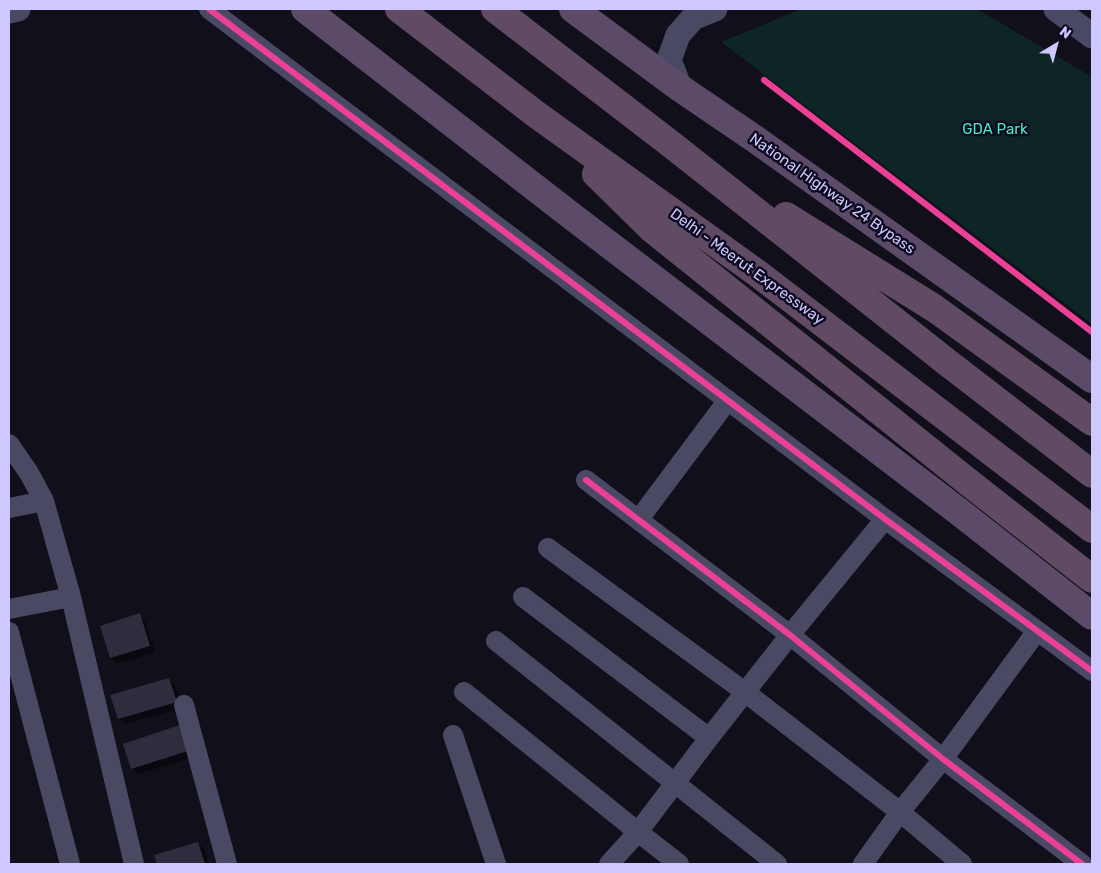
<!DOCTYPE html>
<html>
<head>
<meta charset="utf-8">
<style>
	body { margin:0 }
	#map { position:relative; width:1101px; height:873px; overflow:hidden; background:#110f1a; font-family:Rubik,sans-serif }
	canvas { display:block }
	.frame { position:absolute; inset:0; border:10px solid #cfc8ff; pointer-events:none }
	.north { position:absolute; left:1031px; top:20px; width:50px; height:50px; -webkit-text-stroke:4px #0e0a1f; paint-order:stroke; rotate:37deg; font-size:14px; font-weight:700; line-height:20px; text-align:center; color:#cfc8ff }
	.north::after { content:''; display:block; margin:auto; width:18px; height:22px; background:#cfc8ff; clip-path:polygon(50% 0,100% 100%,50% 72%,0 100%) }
</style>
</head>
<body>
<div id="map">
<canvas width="1101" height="873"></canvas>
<div class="frame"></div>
<div class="north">N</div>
</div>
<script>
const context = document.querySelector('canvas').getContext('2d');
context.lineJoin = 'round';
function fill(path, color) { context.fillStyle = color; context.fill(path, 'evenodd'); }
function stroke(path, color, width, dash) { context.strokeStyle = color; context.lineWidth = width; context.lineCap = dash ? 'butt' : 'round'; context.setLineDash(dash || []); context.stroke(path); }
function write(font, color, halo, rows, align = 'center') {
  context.font = font + ' Rubik,sans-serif'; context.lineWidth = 5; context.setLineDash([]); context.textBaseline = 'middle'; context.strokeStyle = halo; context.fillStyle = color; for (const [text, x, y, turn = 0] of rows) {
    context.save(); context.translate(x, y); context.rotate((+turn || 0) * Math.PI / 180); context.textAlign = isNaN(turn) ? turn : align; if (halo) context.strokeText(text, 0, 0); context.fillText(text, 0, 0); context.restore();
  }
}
const green = new Path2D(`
	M 801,9 L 977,9 L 1092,77 L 1092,324 L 721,42 Z`);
const shadow = new Path2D(`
	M 139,615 L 145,621 L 155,652 L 117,664 L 111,658 Z
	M 169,679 L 175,685 L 182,708 L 125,724 L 119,718 Z
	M 183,726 L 197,756 L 138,774 L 132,768 Z
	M 198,843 L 204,849 L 209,864 L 158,864 L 156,856 Z`);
const building = new Path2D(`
	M 140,613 L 150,646 L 110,658 L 100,626 Z
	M 169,678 L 177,702 L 118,719 L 110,695 Z
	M 183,724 L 191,750 L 131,769 L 123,744 Z
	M 198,842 L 205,864 L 157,864 L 154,855 Z`);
const minor = new Path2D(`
	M 209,9 L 885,519 L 1092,671
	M 9,444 L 29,473 L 44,501 L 71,597 L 134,864
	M 586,480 L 790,635 L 943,759 L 1082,864
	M 9,508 L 44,501
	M 639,519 L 728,400
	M 548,548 L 745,692 L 900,812 L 962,864
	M 523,597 L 709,738
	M 9,609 L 71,597
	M 9,632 L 70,864
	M 496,641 L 777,864
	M 464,692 L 638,832 L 679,864
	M 184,705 L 227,864
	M 453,735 L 496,864
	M 609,864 L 638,832 L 709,738 L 790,635 L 885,519
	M 863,864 L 900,812 L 943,759 L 1037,631`);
const tertiary = new Path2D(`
	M 1056,9 L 1092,36
	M 9,11 L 18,9
	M 680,88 L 669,60 L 678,35 L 693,18 L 715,9`);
const trunk = new Path2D(`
	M 305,9 L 569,214 L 958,511 L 1092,616
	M 573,9 L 680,88 L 755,139 L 1092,379`);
const motorway = new Path2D(`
	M 399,9 L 537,115 L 757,273 L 1092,529
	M 495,9 L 672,145 L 948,363 L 1092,474
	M 596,174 L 652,229 L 972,485 L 1092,579
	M 786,216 L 934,308 L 1092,422`);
const cycleway = new Path2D(`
	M 209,9 L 885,519 L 1092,671
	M 764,80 L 1092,332
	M 586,480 L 790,635 L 943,759 L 1082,864`);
const parkNames = [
	["GDA Park",995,130]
];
const streetNames = [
	["National Highway 24 Bypass",832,194,35],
	["Delhi - Meerut Expressway",747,267,36]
];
fill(green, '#0e2526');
fill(shadow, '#0007');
fill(building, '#2f2c3e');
stroke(minor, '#4a4964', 20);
stroke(tertiary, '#4a4964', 25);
stroke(trunk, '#5c4b68', 28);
stroke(motorway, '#614a64', 28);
stroke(cycleway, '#ea4096', 6);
write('15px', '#4be9c1', '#0e0a1f', parkNames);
write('15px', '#cfc8ff', '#0e0a1f', streetNames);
</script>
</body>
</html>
